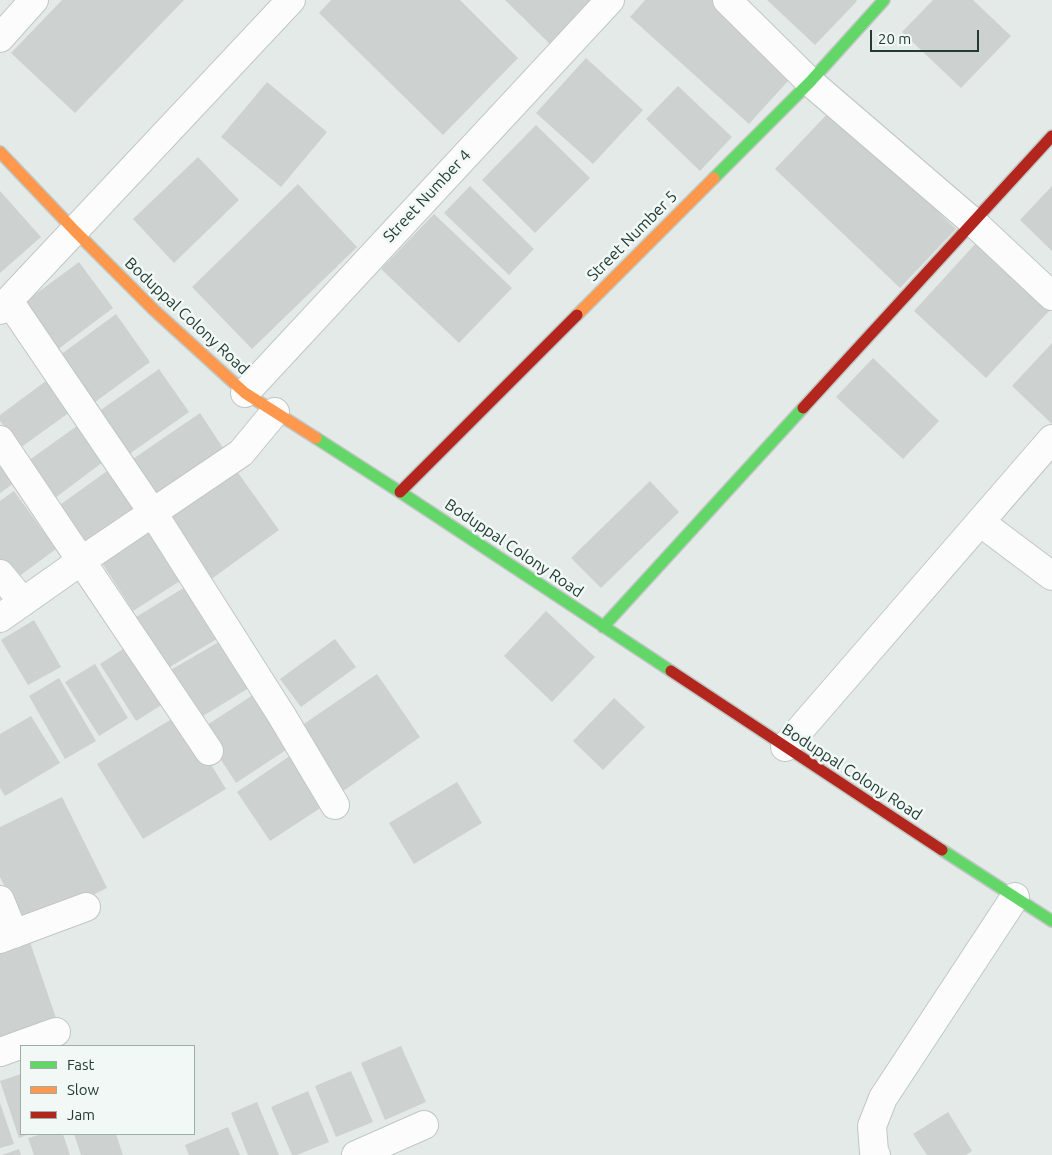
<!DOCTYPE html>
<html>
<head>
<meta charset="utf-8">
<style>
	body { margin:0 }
	#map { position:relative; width:1052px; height:1155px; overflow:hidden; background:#e4eae7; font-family:Ubuntu,sans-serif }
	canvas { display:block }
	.legend { position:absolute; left:20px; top:1045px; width:175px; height:90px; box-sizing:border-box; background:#f2f8f5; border:1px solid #9fada8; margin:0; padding:6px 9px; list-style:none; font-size:15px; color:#223c34 }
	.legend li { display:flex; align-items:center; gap:10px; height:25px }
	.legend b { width:25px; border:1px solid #9fada8 }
	.scale { position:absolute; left:870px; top:30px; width:109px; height:22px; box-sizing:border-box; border:2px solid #223c34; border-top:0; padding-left:6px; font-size:15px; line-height:18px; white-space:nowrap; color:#223c34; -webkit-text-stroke:4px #f2f8f5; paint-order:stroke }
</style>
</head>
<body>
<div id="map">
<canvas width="1052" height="1155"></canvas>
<ul class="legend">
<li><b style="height:6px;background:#63d668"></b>Fast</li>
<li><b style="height:6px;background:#ff974d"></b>Slow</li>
<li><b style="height:6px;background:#b3261e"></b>Jam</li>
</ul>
<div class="scale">20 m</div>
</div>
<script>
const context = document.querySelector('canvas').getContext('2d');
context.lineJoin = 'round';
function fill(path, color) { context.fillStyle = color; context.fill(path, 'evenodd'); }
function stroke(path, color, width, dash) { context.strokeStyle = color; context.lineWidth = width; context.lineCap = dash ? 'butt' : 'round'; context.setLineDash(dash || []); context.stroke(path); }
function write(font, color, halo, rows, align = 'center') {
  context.font = font + ' Ubuntu,sans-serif'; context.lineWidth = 5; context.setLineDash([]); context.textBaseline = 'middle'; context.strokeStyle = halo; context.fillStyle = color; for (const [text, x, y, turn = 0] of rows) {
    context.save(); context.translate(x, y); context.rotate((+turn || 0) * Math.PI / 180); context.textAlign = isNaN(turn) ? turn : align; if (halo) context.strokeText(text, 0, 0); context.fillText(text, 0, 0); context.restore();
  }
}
const building = new Path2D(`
	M 62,0 L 184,0 L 75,113 L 11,53 Z
	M 331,0 L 460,0 L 518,58 L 443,135 L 319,13 Z
	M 505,0 L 599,0 L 553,47 Z
	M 645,0 L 718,0 L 797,71 L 749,124 L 630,17 Z
	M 767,0 L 856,0 L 857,1 L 815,45 Z
	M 933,0 L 973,0 L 1011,36 L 961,88 L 902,32 Z
	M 586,58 L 643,110 L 593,164 L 536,113 Z
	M 267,82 L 327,132 L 281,187 L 221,137 Z
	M 678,86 L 732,137 L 700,171 L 646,119 Z
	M 831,110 L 956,229 L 900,288 L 775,169 Z
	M 536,125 L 590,178 L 535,233 L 482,180 Z
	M 198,157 L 239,200 L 174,263 L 133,219 Z
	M 298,184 L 357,247 L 252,349 L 192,287 Z
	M 470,186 L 534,249 L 509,275 L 444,213 Z
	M 1052,186 L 1052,251 L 1020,220 Z
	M 0,191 L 41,237 L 0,273 Z
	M 434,214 L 512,288 L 459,343 L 381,269 Z
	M 977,242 L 1050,310 L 986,378 L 914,311 Z
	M 79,262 L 113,308 L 57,350 L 22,304 Z
	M 116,314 L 150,362 L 91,405 L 56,358 Z
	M 1052,343 L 1052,424 L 1012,386 Z
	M 873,358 L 939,421 L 903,459 L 836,397 Z
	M 159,369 L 189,412 L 128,455 L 98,412 Z
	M 54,375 L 77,407 L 20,448 L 0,421 L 0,415 Z
	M 200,413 L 229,457 L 160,504 L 130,461 Z
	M 81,423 L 107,459 L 55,498 L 28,461 Z
	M 0,458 L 17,481 L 0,493 Z
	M 231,463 L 279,530 L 210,580 L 162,514 Z
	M 110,469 L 141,512 L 85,552 L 54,509 Z
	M 650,481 L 679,512 L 601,588 L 571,558 Z
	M 14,491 L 56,549 L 14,580 L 0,562 L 0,501 Z
	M 152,531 L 183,579 L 133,611 L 102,563 Z
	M 190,584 L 222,636 L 168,668 L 136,617 Z
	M 546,611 L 595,657 L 552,702 L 504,656 Z
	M 34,620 L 61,667 L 28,685 L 1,640 Z
	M 229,636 L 257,683 L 198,719 L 169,671 Z
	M 335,639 L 356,667 L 301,707 L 280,679 Z
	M 134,642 L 171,699 L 136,721 L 100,664 Z
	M 95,664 L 128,718 L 99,736 L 65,682 Z
	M 377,674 L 420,737 L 339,794 L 295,730 Z
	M 59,678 L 96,741 L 65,759 L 29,696 Z
	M 256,693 L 292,746 L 236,783 L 201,729 Z
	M 614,698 L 645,727 L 603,770 L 573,741 Z
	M 180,714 L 226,789 L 143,839 L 97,764 Z
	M 31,716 L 60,763 L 5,796 L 0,788 L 0,734 Z
	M 294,753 L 328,803 L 270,841 L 237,792 Z
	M 457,782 L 482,823 L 414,864 L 389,823 Z
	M 62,797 L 107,888 L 25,928 L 0,877 L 0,827 Z
	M 30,942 L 58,1024 L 0,1043 L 0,952 Z
	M 401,1046 L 426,1102 L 385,1120 L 361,1063 Z
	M 351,1071 L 373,1122 L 336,1137 L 315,1086 Z
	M 21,1074 L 21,1134 L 29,1134 L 19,1138 L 0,1081 Z
	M 308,1091 L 329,1142 L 297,1155 L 292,1155 L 271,1107 Z
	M 257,1102 L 279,1155 L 248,1155 L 231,1113 Z
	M 0,1103 L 14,1144 L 0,1148 Z
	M 948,1112 L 972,1151 L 966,1155 L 927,1155 L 913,1134 Z
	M 228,1127 L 240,1155 L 189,1155 L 185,1145 Z
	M 42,1134 L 63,1134 L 70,1155 L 34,1155 L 28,1138 Z
	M 74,1134 L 116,1134 L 123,1155 L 81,1155 Z
	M 19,1149 L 21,1155 L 2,1155 Z`);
const street = new Path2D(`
	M 727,0 L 810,82 L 973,222 L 1052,296
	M 0,38 L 34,0
	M 9,301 L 153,513 L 282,716 L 335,805
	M 0,310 L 291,0
	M 245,393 L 610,0
	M 0,440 L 209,751
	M 980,522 L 1052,576
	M 0,574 L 23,602
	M 0,618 L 81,561 L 241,453 L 275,412
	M 785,747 L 1052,439
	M 0,900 L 14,934
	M 0,939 L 86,907
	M 0,1052 L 56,1032
	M 356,1155 L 424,1125
	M 876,1155 L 874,1152 L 872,1126 L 883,1098 L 1015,897`);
const fast = new Path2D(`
	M 714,178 L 810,82 L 884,0
	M 316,438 L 400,492 L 671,671
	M 603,627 L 803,408
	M 942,850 L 1052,921`);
const slow = new Path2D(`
	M 0,152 L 75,231 L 154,310 L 245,393 L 316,438
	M 577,315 L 714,178`);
const jam = new Path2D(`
	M 803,408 L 1052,136
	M 400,492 L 577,315
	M 671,671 L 942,850`);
const streetNames = [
	["Street Number 4",427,196,-47],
	["Street Number 5",632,236,-45],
	["Boduppal Colony Road",187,316,43],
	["Boduppal Colony Road",514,548,34],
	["Boduppal Colony Road",852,772,33]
];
fill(building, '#cdd2d0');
stroke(street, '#c1c7c4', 30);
stroke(fast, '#bfc7c4', 14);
stroke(slow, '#bfc7c4', 14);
stroke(jam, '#bfc7c4', 14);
stroke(street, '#fbfcfb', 28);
stroke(fast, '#63d668', 11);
stroke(slow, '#ff974d', 11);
stroke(jam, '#b3261e', 11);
write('16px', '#223c34', '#f2f8f5', streetNames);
</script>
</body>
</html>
